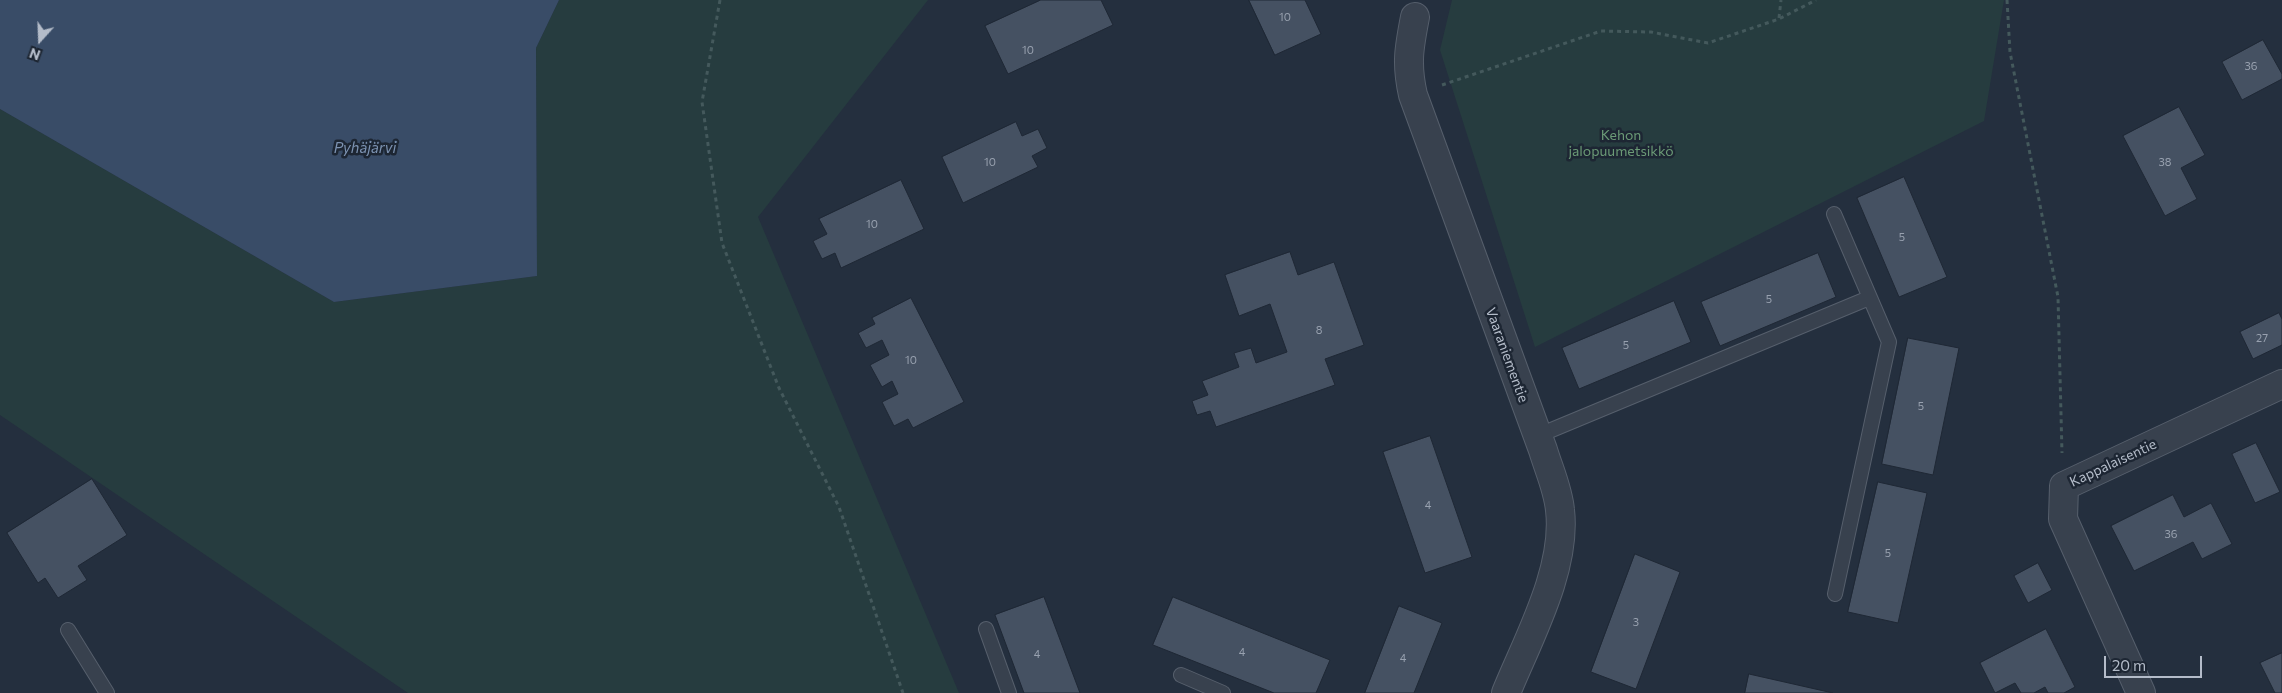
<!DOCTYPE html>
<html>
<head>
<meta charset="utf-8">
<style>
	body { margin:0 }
	#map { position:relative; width:2282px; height:693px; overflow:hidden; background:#242f3e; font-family:Commissioner,sans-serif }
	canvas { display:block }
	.north { position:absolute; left:15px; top:15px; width:50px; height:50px; -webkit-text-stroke:4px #1d2633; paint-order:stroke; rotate:200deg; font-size:14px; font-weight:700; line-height:20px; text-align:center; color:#b4bcc9 }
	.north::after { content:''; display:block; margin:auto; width:18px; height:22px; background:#b4bcc9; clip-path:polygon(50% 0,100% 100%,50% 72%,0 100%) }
	.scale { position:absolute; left:2104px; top:656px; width:98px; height:22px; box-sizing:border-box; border:2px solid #b4bcc9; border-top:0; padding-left:6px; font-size:15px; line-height:18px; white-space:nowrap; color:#b4bcc9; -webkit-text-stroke:4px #1d2633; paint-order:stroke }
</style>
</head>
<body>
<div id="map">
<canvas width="2282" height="693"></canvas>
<div class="north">N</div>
<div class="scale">20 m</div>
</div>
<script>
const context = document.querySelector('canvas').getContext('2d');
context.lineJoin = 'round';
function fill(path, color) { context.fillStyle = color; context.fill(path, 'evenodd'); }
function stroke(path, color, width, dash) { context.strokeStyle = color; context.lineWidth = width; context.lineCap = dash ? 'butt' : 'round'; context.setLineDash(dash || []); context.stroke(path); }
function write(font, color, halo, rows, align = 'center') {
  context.font = font + ' Commissioner,sans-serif'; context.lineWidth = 5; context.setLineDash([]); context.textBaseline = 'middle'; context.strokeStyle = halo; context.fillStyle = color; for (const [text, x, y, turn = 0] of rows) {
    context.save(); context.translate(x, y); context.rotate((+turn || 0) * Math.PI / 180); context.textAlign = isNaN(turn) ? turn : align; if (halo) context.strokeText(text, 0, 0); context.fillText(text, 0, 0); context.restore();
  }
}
const green = new Path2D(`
	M 559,0 L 928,0 L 758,217 L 959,693 L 408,693 L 0,415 L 0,109 L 334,302 L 537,276 L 536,48 Z
	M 1452,0 L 2004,0 L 1984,121 L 1535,347 L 1440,50 Z`);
const water = new Path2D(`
	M 0,0 L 559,0 L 536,48 L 537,276 L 334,302 L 0,109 Z`);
const building = new Path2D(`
	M 1041,0 L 1101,0 L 1113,25 L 1008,74 L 985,26 Z
	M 1249,0 L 1305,0 L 1321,34 L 1275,55 Z
	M 2263,40 L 2282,74 L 2282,79 L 2242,100 L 2222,62 Z
	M 2179,107 L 2205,155 L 2181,168 L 2197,199 L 2165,216 L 2123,136 Z
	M 1016,122 L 1022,136 L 1038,129 L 1047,148 L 1032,156 L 1038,167 L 963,203 L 942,157 Z
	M 1904,177 L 1947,277 L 1899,297 L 1857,198 Z
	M 901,180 L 924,229 L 841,268 L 835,253 L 822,259 L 813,241 L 827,234 L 819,219 Z
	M 1290,252 L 1298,275 L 1334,262 L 1364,345 L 1325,359 L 1335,385 L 1216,427 L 1210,411 L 1197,415 L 1192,401 L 1208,395 L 1202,381 L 1239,367 L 1234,353 L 1251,348 L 1256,363 L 1287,352 L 1270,304 L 1239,316 L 1225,275 Z
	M 1818,253 L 1836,297 L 1720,346 L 1701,302 Z
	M 911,298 L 964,402 L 913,428 L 908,419 L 894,426 L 882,402 L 898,394 L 892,381 L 882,387 L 870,365 L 889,355 L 882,340 L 866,348 L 858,333 L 875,324 L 872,318 Z
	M 1674,301 L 1691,342 L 1579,389 L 1562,348 Z
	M 2279,313 L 2282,319 L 2282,345 L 2253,359 L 2240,332 Z
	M 1908,338 L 1959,348 L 1933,475 L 1882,464 Z
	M 1430,436 L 1472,557 L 1425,573 L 1383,452 Z
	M 2256,443 L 2280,492 L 2255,503 L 2232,454 Z
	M 92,479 L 127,535 L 78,566 L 87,580 L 58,598 L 45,578 L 38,583 L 7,533 Z
	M 1878,482 L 1927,493 L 1898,623 L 1848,612 Z
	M 2173,495 L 2184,517 L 2211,503 L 2232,544 L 2202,559 L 2193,542 L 2134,571 L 2111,526 Z
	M 1635,554 L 1680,572 L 1636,689 L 1591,672 Z
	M 2038,563 L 2052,590 L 2028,603 L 2014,576 Z
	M 1044,597 L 1080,693 L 1024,693 L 995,615 Z
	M 1173,597 L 1330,660 L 1316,693 L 1274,693 L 1153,645 Z
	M 1399,606 L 1442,623 L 1414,693 L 1365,693 Z
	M 2046,629 L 2075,687 L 2064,693 L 2048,693 L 2045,687 L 2034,693 L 2021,693 L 2015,683 L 1995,693 L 1980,663 Z
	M 2282,653 L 2282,693 L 2275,693 L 2260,663 Z
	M 1749,674 L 1833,693 L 1745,693 Z`);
const path = new Path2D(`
	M 720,0 L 702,102 L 722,243 L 779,388 L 839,507 L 903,693
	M 2007,0 L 2010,52 L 2058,297 L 2062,453
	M 1779,18 L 1781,0
	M 1442,85 L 1601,31 L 1651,32 L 1708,43 L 1779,19 L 1816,0`);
const service = new Path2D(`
	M 1834,214 L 1889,342 L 1835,594
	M 1537,436 L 1869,298
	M 986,629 L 1009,693
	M 68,630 L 107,693
	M 1181,675 L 1223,693`);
const minor = new Path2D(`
	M 1415,17 C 1409,48 1406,64 1413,95 L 1543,450 C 1549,470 1558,489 1560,510 C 1567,569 1528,639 1506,693
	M 2141,693 L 2063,519 L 2064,486 L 2282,384`);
const numberNames = [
	["10",1285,17],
	["10",1028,50],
	["36",2251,66],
	["10",990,162],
	["38",2165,162],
	["10",872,224],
	["5",1902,237],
	["5",1769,299],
	["8",1319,330],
	["27",2262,338],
	["5",1626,345],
	["10",911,360],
	["5",1921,406],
	["4",1428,505],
	["36",2171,534],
	["5",1888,553],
	["3",1636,622],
	["4",1242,652],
	["4",1037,654],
	["4",1403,658]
];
const parkNames = [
	["Kehon",1621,135],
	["jalopuumetsikkö",1621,151]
];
const streetNames = [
	["Vaaraniementie",1507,355,70],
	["Kappalaisentie",2113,463,-25]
];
const waterNames = [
	["Pyhäjärvi",365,148]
];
fill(green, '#263c3f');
fill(water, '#394c67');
fill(building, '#455162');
stroke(building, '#1f2835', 1);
stroke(service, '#565f6c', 16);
stroke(minor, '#565f6c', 30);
stroke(path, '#44595c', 3, [4, 4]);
stroke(service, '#38414e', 14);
stroke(minor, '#38414e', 28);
write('11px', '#98a1af', null, numberNames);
write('14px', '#6b9a76', '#1d2633', parkNames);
write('14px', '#b4bcc9', '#1d2633', streetNames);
write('italic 15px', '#7c92b1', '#1d2633', waterNames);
</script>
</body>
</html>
